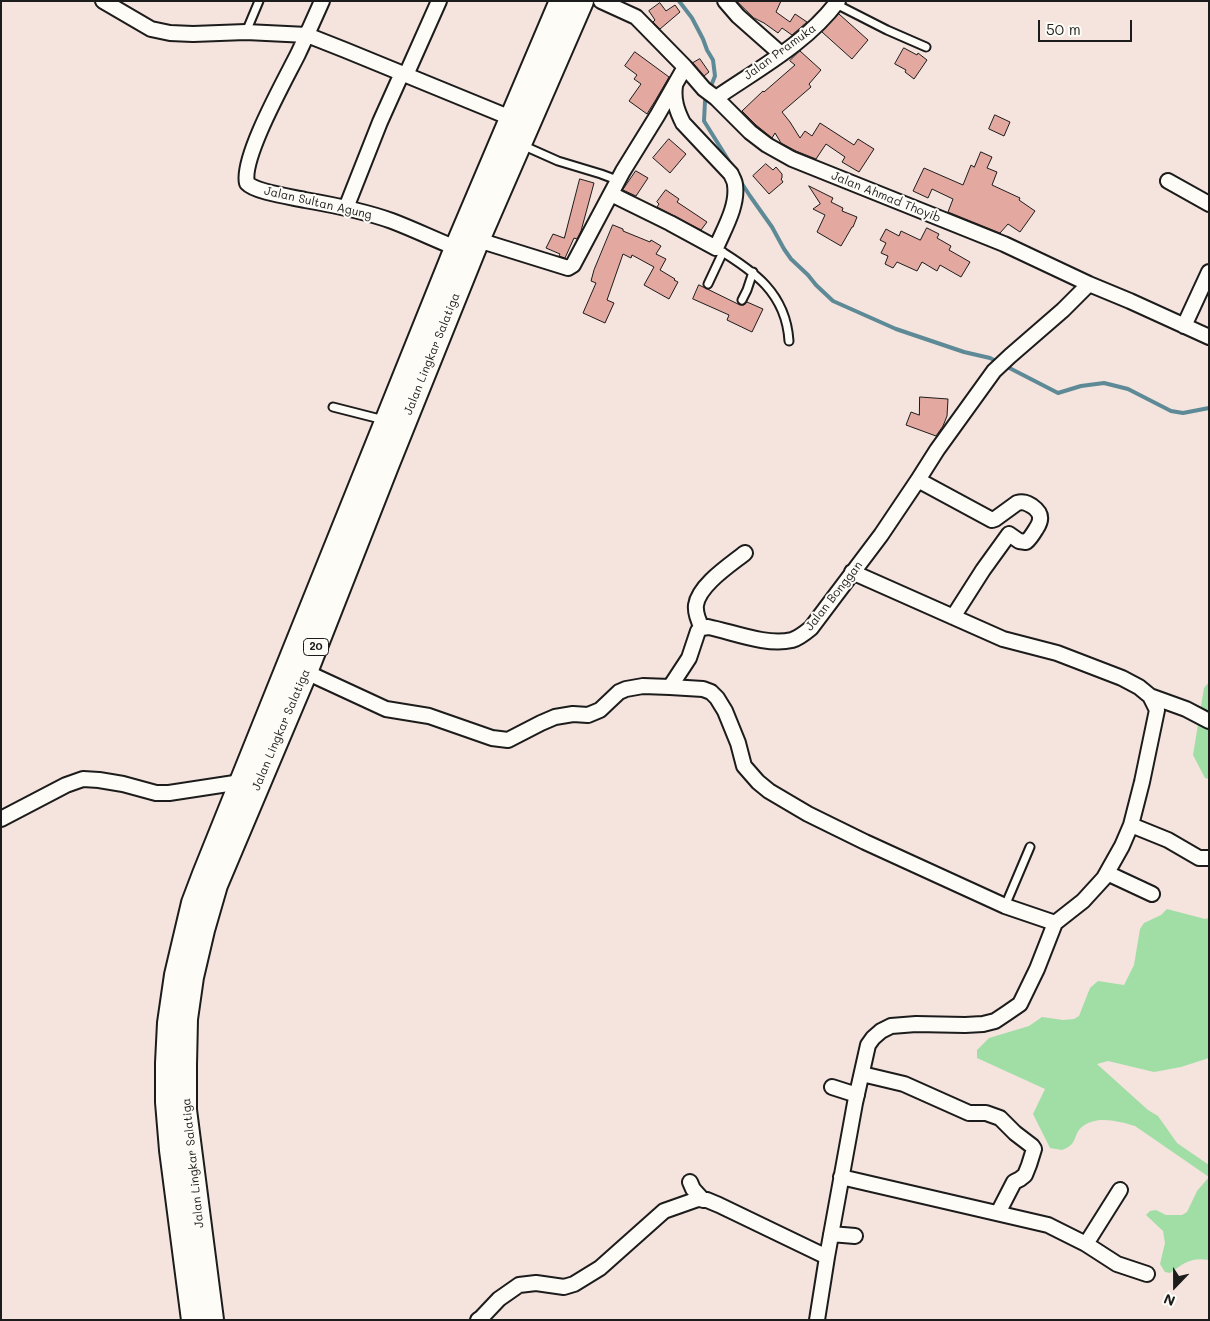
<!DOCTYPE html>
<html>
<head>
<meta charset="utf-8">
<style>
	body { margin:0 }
	#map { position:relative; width:1210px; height:1321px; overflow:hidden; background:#f5e3dd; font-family:Mali,sans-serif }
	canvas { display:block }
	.frame { position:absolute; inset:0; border:2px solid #1c1c1c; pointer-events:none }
	.north { position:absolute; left:1150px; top:1261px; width:50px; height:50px; -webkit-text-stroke:4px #fdfcf7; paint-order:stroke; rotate:202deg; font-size:14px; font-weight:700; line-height:20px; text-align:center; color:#1c1c1c }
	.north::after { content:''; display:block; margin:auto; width:18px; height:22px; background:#1c1c1c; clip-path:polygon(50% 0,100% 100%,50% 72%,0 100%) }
	.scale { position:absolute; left:1038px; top:20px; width:94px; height:22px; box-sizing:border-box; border:2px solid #1c1c1c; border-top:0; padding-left:6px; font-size:15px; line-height:18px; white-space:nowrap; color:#1c1c1c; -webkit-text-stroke:4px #fdfcf7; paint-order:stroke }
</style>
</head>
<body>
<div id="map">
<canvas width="1210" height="1321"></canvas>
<div class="frame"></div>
<div class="north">N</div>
<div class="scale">50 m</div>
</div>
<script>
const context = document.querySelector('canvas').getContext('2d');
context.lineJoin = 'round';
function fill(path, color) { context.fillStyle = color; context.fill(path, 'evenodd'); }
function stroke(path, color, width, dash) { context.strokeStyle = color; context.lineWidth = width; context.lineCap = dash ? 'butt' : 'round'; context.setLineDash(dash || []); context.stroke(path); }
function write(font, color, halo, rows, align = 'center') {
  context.font = font + ' Mali,sans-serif'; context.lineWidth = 4; context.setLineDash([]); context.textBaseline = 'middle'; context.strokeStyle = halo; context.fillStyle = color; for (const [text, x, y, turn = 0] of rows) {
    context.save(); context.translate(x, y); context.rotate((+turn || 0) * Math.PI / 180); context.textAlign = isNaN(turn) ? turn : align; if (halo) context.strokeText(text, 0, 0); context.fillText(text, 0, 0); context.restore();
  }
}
const green = new Path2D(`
	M 1209,682 L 1209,779 L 1205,778 L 1193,755 L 1204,688 Z
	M 1167,909 L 1205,919 L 1209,918 L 1209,1058 L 1181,1067 L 1154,1072 L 1108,1061 L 1097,1064 L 1148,1110 L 1158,1116 L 1177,1143 L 1209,1165 L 1209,1177 L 1135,1126 C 1117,1121 1093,1114 1079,1130 C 1076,1134 1075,1140 1072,1144 C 1069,1147 1065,1149 1062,1150 L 1050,1148 L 1033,1114 L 1045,1089 L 977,1058 L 977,1050 L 989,1038 L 1029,1026 L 1042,1017 L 1063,1020 L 1074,1019 L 1079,1016 L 1090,988 L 1098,981 L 1124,985 L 1134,965 L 1140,929 L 1144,923 L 1161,915 Z
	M 1209,1177 L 1209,1260 C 1191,1257 1184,1263 1170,1273 L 1165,1272 L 1160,1264 L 1165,1243 L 1163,1231 L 1146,1215 L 1150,1211 L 1156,1210 L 1166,1215 L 1182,1215 L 1187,1212 L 1197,1191 Z`);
const stream = new Path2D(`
	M 679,1 L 692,18 L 703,39 L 707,50 L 713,60 L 715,76 L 705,101 L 704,121 L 732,166
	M 739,179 L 750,196 L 772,227 L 784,249 L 791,259 L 808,275 L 816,285 L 833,301 L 896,329 L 964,352 L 990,358 L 1058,393 L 1081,386 L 1104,383 L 1128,389 L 1171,411 L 1183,413 L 1209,408`);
const building = new Path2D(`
	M 737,1 L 781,1 L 776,12 L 790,22 L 795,14 L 807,22 L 792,35 L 782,28 L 778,33 L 764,23 L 754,18 Z
	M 660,3 L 666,11 L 675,5 L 680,12 L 660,29 L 653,22 L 655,20 L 649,11 Z
	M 839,14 L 868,40 L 852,59 L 822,32 Z
	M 904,48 L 917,55 L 918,53 L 927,60 L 914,79 L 905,72 L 906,70 L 895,64 Z
	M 800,51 L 821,70 L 809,84 L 811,87 L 782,112 L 790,122 L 800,138 L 805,131 L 812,136 L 820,123 L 854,145 L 858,139 L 874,149 L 859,172 L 842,162 L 845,157 L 826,144 L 816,159 L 796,151 L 781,143 L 775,133 L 772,138 L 756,125 L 742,111 L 763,91 L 764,92 L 795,65 L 790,61 Z
	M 635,52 L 669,77 L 655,101 L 647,114 L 629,101 L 641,84 L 634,79 L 637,75 L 625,66 Z
	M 700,59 L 709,72 L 704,76 L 693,63 Z
	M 995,115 L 1010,122 L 1004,136 L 989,129 Z
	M 669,139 L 686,154 L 670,173 L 653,158 Z
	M 981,152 L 992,157 L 987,168 L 997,172 L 992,185 L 1020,198 L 1019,200 L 1035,211 L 1020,232 L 1008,224 L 1000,233 L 948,212 L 953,199 L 932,189 L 928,198 L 913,191 L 924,168 L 963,185 L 971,165 L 974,167 Z
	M 766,164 L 773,170 L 776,167 L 782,174 L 782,178 L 781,179 L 783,182 L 769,194 L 753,176 Z
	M 636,171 L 648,178 L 636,196 L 623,190 Z
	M 580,179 L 594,183 L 581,231 L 577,239 L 574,238 L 565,258 L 559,256 L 560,254 L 546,248 L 553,234 L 564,238 Z
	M 809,186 L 833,198 L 831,202 L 843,208 L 842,211 L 857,217 L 853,227 L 852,227 L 841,246 L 817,232 L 825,215 L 813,209 L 820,204 Z
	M 666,190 L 679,199 L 677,202 L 707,222 L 701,230 L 657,207 L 659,204 L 657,202 Z
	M 613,225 L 623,229 L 623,231 L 650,242 L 651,240 L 661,246 L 656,254 L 666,259 L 660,270 L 675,279 L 674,280 L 678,282 L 669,299 L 644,285 L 654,267 L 632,255 L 631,258 L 623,254 L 607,300 L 614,303 L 605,323 L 583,313 L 596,283 L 591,281 L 594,270 Z
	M 927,228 L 939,234 L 937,238 L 951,246 L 949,250 L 970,262 L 961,277 L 940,265 L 937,271 L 922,262 L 917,271 L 897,262 L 893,268 L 885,264 L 888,256 L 881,253 L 886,243 L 880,240 L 886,229 L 899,236 L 901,231 L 920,240 Z
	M 699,285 L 740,305 L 744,305 L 747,302 L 763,309 L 752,332 L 727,320 L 729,315 L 693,299 Z
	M 920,397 L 948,399 L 947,416 L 943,426 L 936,436 L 906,425 L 911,412 L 919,415 Z`);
const service = new Path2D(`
	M 836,4 L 887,30 L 926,47
	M 246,32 L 259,1
	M 522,145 L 558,161 L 601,174 L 617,180
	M 716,248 C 754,271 786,293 789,341
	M 708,284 L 723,252
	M 742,300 L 747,290 L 753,272
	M 333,407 L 384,420
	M 1005,906 L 1030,847`);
const minor = new Path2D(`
	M 103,1 L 151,29 L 170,33 L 193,34 L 246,32 L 307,35 L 345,50 L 511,118
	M 322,1 C 314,19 306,37 298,54 C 285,80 241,158 247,183 C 255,192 292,197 305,200 C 334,205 364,211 392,221 C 413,229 434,239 456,248
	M 601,1 L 636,17 L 685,67 L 704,89 L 716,98 L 750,132 L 767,145 L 792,159 L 1004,244 L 1089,284 L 1130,301 L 1209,337
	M 725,1 L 738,16 L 781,54
	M 406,75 L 439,1
	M 716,98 C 758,69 807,43 838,1
	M 1168,181 L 1209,204
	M 611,194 L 670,223 L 716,248 C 724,229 738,206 735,185 C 735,181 732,177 731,174 L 683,123 C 677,111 673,100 675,86
	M 346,208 L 380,122 L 402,73
	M 478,240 L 568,268 L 573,265 L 623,171 L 657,116 L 685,67
	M 1184,326 L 1209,272
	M 918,480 L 992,520 L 995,519 L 1017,503 C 1023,501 1027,503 1032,506 C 1042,513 1042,520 1036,529 C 1033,534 1030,539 1026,542 L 1019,541 L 1009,534 L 983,570 L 953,617
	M 702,628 C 698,620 695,613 696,605 C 699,585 730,565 745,553
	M 306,672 L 386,709 L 429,716 L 492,738 L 508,740 L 541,723 L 555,717 L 573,714 L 588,715 L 600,710 L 619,692 L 626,689 L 643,686 L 670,687 L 689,658 L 698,631 L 702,628 L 708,627 C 733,632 766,646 792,640 C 799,638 805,633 811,628 L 881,535 L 918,480 L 937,450 L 994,371 L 1010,356 L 1063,310 L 1089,284
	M 670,687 L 703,689 L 711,692 L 717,698 L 725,711 L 738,743 L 744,766 L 758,782 L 769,791 L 808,814 L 865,842 L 1005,906 L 1055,923 L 1083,901 L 1104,878 L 1122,846 L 1131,825 L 1142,782 L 1157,710 L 1150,696 L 1139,687 L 1122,678 L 1057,653 L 1003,639 L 852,572
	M 1150,696 L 1186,709 L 1209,721
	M 1,819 L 66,785 L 83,779 L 99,780 L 123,784 L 156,793 L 169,793 L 241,782
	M 1131,825 L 1168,840 L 1199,858 L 1209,858
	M 1107,873 L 1152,894
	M 862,1074 L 904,1084 L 969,1113 L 986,1113 L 1000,1118 L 1015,1133 L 1032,1146 L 1034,1149 L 1029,1165 L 1025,1175 L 1020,1179 L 1014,1182 L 998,1213
	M 832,1087 L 857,1095
	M 841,1177 L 1048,1225 L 1086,1244 L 1120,1190
	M 690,1182 L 693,1189 L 703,1200
	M 831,1234 L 855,1236
	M 1086,1244 L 1117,1264 L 1147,1274
	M 478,1320 L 481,1318 L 499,1299 L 519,1285 L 536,1283 L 564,1287 L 574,1284 L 600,1268 L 664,1211 L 698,1199 L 707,1200 L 719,1205 L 827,1257
	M 817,1320 L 827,1257 L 855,1103 L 868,1045 L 873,1038 L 881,1031 L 891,1026 L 916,1024 L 965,1025 L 983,1024 L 995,1021 L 1007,1013 L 1020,1004 L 1037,969 L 1055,923`);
const trunk = new Path2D(`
	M 193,1320 L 171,1150 L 167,1102 L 167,1063 L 169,1023 L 176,975 L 193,903 L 204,874 L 456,248 L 561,1
	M 212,1320 L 185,1110 L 185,1065 L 186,1019 L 192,977 L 203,930 L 216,885 L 306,672 L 387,466 L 478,240 L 582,1`);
const shields = [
	[316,647,25]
];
const shieldNames = [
	["20",316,647]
];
const streetNames = [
	["Jalan Pramuka",780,52,-36],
	["Jalan Ahmad Thoyib",886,197,22],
	["Jalan Sultan Agung",318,203,13],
	["Jalan Lingkar Salatiga",432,354,-68],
	["Jalan Bonggan",834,596,-52],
	["Jalan Lingkar Salatiga",281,730,-67],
	["Jalan Lingkar Salatiga",193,1163,-96]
];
fill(green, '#a0dea6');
stroke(stream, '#5d8a96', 4);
fill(building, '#e3a9a0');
stroke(building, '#1c1c1c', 1);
stroke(service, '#1c1c1c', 11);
stroke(minor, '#1c1c1c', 18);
stroke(trunk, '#1c1c1c', 26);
stroke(service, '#fdfcf7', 7);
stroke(minor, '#fdfcf7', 14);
stroke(trunk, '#fdfcf7', 22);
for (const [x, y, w] of shields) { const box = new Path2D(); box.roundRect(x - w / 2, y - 8.5, w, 17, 4); context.fillStyle = '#fdfcf7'; context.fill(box); stroke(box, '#1c1c1c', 1); }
write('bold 11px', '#1c1c1c', null, shieldNames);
write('12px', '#1c1c1c', '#fdfcf7', streetNames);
</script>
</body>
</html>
